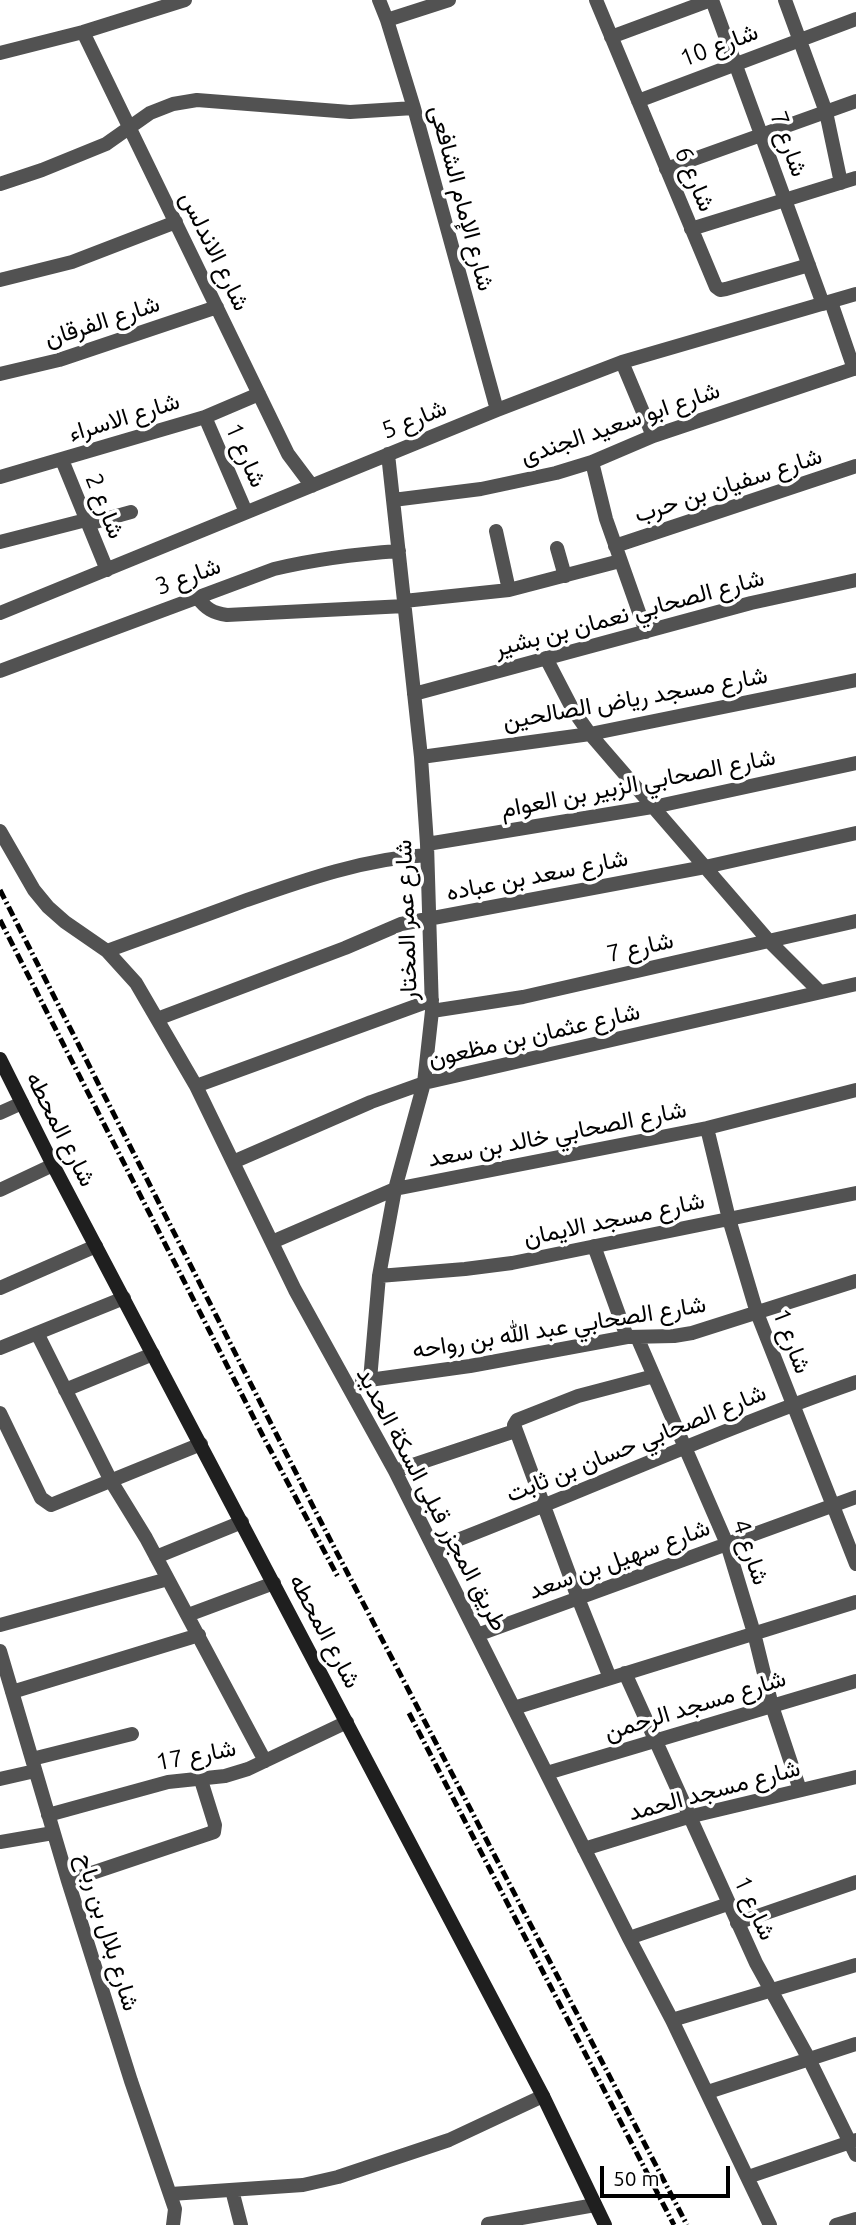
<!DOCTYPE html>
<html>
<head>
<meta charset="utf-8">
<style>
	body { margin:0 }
	#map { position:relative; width:856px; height:2225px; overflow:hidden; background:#fff; font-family:Ubuntu,sans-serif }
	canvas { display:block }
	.scale { position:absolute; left:600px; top:2166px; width:130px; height:32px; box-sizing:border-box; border:4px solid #000; border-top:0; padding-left:9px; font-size:21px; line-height:24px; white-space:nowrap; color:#000; -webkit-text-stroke:5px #fff; paint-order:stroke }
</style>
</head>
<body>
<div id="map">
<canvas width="856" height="2225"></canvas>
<div class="scale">50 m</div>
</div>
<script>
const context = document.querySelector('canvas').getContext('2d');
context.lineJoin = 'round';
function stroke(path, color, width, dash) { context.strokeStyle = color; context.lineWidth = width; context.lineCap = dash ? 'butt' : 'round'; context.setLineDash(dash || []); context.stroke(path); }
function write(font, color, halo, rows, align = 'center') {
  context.font = font + ' Ubuntu,Vazirmatn,sans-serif'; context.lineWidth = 7; context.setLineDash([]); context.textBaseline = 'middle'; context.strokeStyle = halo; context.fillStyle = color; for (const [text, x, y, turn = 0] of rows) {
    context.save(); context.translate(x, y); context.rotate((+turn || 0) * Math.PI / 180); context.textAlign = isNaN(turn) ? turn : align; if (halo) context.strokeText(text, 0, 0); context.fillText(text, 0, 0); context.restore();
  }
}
const street = new Path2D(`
	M 379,0 L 387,20 L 414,108 L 497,410
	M 596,0 L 716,287 L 720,290 L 726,289 L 809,265
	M 712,0 L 823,304
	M 785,0 L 826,112 L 841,183
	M 387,20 L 449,0
	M 83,32 L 288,454 L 312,486
	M 611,37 L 711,0
	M 0,53 L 83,32 L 185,0
	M 638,101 L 856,19
	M 666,169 L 856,101
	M 0,184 L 42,170 L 106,144 L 150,113 L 173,104 L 197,100 L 350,112 L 414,108
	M 691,229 L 856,178
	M 0,280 L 72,262 L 176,222
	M 831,302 L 854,369
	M 622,362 L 653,436
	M 0,374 L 59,360 L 217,307
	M 205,417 L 246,512
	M 62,460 L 107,570
	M 592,462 L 606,519 L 646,632
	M 0,477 L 205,417 L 259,394
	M 393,500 L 481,489 L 556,473 L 592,462 L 653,436 L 856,368
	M 88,524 L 131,512
	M 496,531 L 509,590
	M 0,542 L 86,520
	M 615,546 L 856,466
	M 557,548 L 565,576
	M 197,597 C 206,609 213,613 227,615 L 405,606
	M 404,601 L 509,590 L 620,561
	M 0,613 L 497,410 L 622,362 L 856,294
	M 546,658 L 573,710 L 590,734 L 769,941 L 820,992
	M 0,671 L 274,569 C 316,559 356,554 399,551
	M 414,694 L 751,603 L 856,580
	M 421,757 L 590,734 L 856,680
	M 0,831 L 34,890 L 48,907 L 65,922 L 107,951 L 136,983 L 196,1086 L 295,1290 L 395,1471 L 629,1938 L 672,2020 L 770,2225
	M 427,844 L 658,806 L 856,763
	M 107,951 C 153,934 199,918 244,901 C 304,880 363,859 427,855
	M 432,1011 L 523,997 L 856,921
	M 157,1019 L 345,948 L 401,924 L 705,867 L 856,833
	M 196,1086 L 432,1000
	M 0,1113 L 22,1103
	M 707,1128 L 729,1219 L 757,1313 L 856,1564
	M 233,1162 L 371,1102 L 424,1083 L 856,984
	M 0,1190 L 53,1165
	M 272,1242 L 395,1189 L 707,1128 L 856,1090
	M 594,1246 L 627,1337
	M 379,1276 L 465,1269 L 512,1263 L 856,1193
	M 0,1288 L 96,1246
	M 37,1333 L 111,1481 L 146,1538 L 265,1761
	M 637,1337 L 727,1544 L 754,1633 L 772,1706 L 800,1790
	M 0,1348 L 124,1298
	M 370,1380 L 379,1276 L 395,1189 L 424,1083 L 432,1011 L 427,844 L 421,757 L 388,454
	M 362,1381 L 470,1366 L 627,1337 L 674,1336 L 692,1333 L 856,1281
	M 65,1390 L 153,1354
	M 0,1413 L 41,1498 L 51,1505 L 201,1444
	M 395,1471 L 515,1431
	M 434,1549 C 576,1495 713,1432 856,1382
	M 156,1557 L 242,1522
	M 188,1615 L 274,1583
	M 0,1625 L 168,1579
	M 477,1635 L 856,1497
	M 0,1651 L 68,1881 L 131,2081 L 175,2209 L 173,2225
	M 625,1673 L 756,1963 L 809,2059 L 856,2155
	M 610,1678 L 578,1598 L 514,1425 L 517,1420 L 578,1396 L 654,1376
	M 12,1692 L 199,1635
	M 514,1708 L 856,1602
	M 32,1759 L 132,1734
	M 547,1773 L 856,1681
	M 0,1779 L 35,1771
	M 48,1815 L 168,1782 L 225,1776 L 248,1769 L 347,1722
	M 0,1842 L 53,1833
	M 584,1849 L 688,1817 L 856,1777
	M 68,1881 L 214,1832 L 215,1825 L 200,1777
	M 737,1923 L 856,1882
	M 629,1938 L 728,1904
	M 672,2020 L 856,1965
	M 708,2092 L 856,2044
	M 748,2177 L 856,2140
	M 232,2190 L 241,2225
	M 171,2194 L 303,2185 L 338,2177 L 449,2140 L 543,2096
	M 488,2224 L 595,2205
	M 836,2225 L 856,2219`);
const secondary = new Path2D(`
	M 0,1059 L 53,1165 L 543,2096 L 605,2225`);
const rail = new Path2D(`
	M 0,890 L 322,1524 L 687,2225
	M 0,920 L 264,1438 L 338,1577
	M 409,1713 L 674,2225`);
const streetNames = [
	["شارع 10",719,45,-21],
	["شارع 7",789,144,70],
	["شارع 6",695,179,67],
	["شارع الإمام الشافعى",462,198,75],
	["شارع الاندلس",215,251,64],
	["شارع الفرقان",102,321,-18],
	["شارع الاسراء",124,417,-17],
	["شارع 5",414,419,-22],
	["شارع ابو سعيد الجندى",620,423,-19],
	["شارع 1",246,455,66],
	["شارع سفيان بن حرب",728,485,-18],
	["شارع 2",105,506,68],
	["شارع 3",188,576,-20],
	["شارع الصحابي نعمان بن بشير",629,613,-15],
	["شارع مسجد رياض الصالحين",635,698,-10],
	["شارع الصحابي الزبير بن العوام",638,783,-11],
	["شارع سعد بن عباده",537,875,-11],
	["شارع عمر المختار",406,920,-92],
	["شارع 7",640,947,-13],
	["شارع عثمان بن مظعون",534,1035,-13],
	["شارع المحطه",61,1129,63],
	["شارع الصحابي خالد بن سعد",557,1134,-11],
	["شارع مسجد الايمان",614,1219,-12],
	["شارع الصحابي عبد الله بن رواحه",559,1327,-9],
	["شارع 1",792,1341,69],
	["شارع الصحابي حسان بن ثابت",636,1443,-22],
	["طريق المجزر قبلى السكة الحديد",432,1499,62],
	["شارع 4",751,1552,71],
	["شارع سهيل بن سعد",619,1559,-20],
	["شارع المحطه",325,1631,62],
	["شارع مسجد الرحمن",695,1705,-17],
	["شارع 17",196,1755,-11],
	["شارع مسجد الحمد",714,1790,-15],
	["شارع 1",755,1908,65],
	["شارع بلال بن رباح",108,1932,73]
];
stroke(street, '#525252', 14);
stroke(secondary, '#1f1f1f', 14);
stroke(rail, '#000', 5, [10, 3.5, 2, 3.5]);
write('24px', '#000', '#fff', streetNames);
</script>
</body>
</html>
